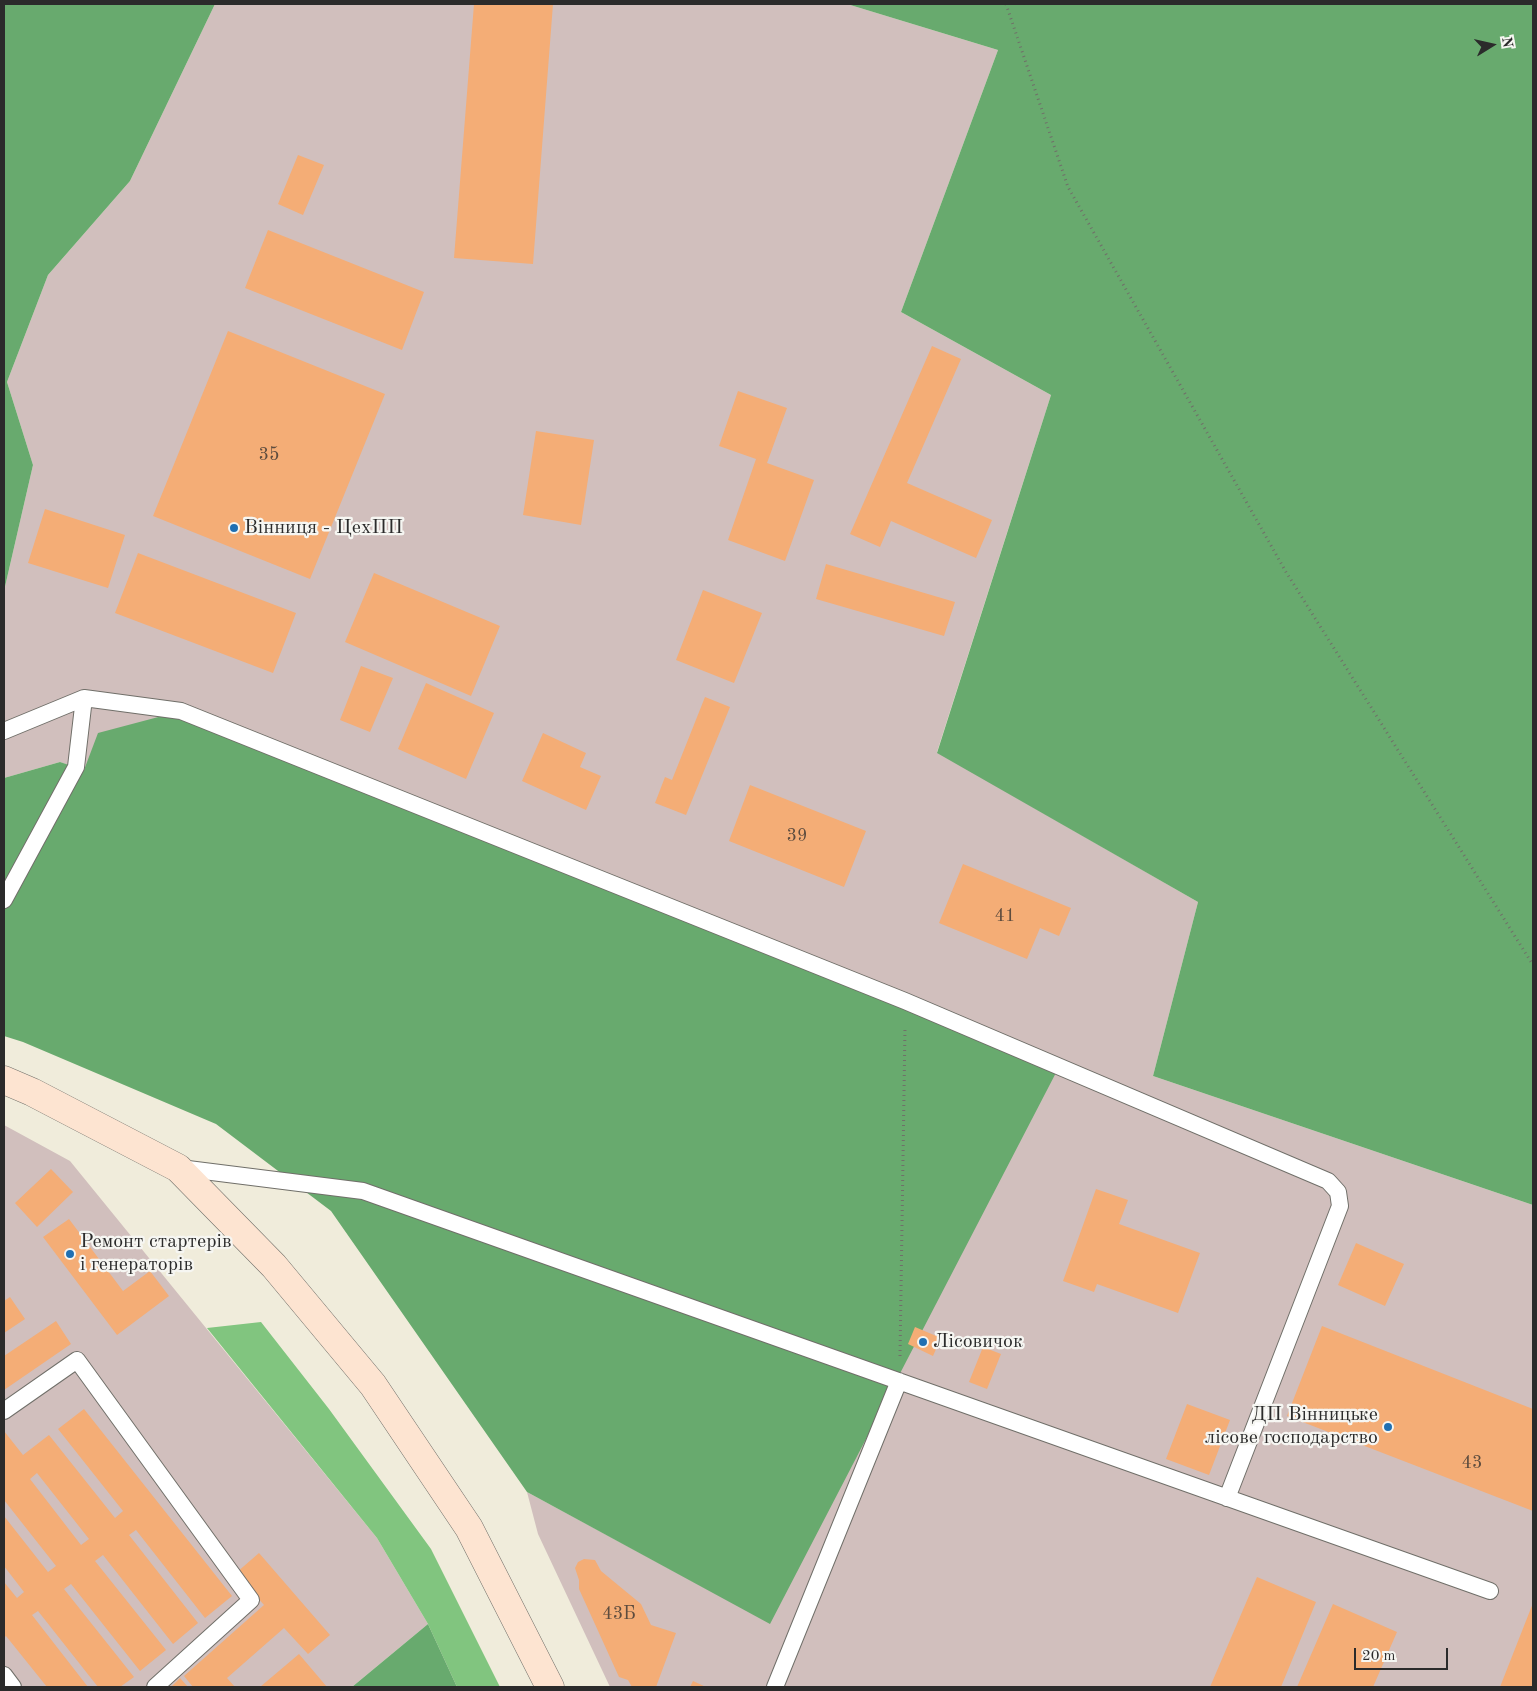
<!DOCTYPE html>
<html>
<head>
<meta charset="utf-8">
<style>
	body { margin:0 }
	#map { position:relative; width:1537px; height:1691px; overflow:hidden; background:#f0ecdb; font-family:"Old Standard TT",serif }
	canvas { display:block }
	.frame { position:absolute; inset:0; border:5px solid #2b2b2b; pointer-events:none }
	.north { position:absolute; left:1467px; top:20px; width:50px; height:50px; -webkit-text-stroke:4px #f6f6f2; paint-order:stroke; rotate:80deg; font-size:14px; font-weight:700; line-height:20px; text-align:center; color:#2b2b2b }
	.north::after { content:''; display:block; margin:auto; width:18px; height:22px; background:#2b2b2b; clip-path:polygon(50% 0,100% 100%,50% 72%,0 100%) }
	.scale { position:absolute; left:1354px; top:1648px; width:94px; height:22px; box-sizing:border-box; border:2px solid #2b2b2b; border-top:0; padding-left:6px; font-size:15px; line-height:18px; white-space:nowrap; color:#2b2b2b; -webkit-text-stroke:4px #f6f6f2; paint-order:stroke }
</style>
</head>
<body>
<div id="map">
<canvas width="1537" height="1691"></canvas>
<div class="frame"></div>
<div class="north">N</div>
<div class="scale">20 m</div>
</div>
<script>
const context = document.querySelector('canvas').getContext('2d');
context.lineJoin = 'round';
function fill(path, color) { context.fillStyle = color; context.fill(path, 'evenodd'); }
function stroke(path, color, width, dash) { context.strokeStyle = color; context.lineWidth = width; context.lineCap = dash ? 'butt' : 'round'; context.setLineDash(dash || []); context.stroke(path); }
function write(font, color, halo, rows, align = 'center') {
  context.font = font + ' "Old Standard TT",serif'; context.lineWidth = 4.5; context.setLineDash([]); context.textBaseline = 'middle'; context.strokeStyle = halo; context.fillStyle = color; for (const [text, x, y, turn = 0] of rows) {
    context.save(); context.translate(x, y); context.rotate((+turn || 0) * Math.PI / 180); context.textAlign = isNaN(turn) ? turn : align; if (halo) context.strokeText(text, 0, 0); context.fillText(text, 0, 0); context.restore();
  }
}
const industrial = new Path2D(`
	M 215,4 L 847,4 L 998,50 L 901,312 L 1051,395 L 937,752 L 1198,902 L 1153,1076 L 1533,1205 L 1533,1687 L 610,1687 L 538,1534 L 527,1492 L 770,1623 L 84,771 L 60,762 L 4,778 L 4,591 L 33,465 L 7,382 L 48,275 L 130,181 Z
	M 4,1125 L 70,1161 L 377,1538 L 428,1624 L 352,1687 L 4,1687 Z`);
const green = new Path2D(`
	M 261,1322 L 329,1409 L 431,1549 L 500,1687 L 457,1687 L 428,1624 L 377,1538 L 207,1328 Z`);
const forest = new Path2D(`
	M 4,4 L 215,4 L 130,181 L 48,275 L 7,382 L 33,465 L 4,591 Z
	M 847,4 L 1533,4 L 1533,1205 L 1153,1076 L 1198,902 L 937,753 L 1051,395 L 901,312 L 998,50 Z
	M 181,711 L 1060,1065 L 770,1624 L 527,1492 L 331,1211 L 216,1124 L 23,1042 L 4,1036 L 4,778 L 60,762 L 84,770 L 98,733 Z
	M 428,1624 L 457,1687 L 352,1687 Z`);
const building = new Path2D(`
	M 474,4 L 553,4 L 533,264 L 454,258 Z
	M 298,155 L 324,165 L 303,215 L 278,204 Z
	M 268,230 L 424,292 L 402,350 L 245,288 Z
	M 228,331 L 385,394 L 310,579 L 153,516 Z
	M 932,346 L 961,359 L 907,483 L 992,520 L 976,558 L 891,521 L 880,547 L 850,534 Z
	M 738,391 L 787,408 L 767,463 L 814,480 L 785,561 L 728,540 L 756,459 L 719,446 Z
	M 536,431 L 594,440 L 581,525 L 523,515 Z
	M 45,509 L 125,535 L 108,588 L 28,563 Z
	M 138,553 L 296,613 L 273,673 L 115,613 Z
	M 826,564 L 955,602 L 944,636 L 816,599 Z
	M 374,573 L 500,626 L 471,696 L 345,642 Z
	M 703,590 L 762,613 L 734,683 L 676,660 Z
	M 361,666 L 393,678 L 370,732 L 340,720 Z
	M 426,683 L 494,713 L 466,779 L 398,749 Z
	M 705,697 L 730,707 L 686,815 L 655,803 L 665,777 L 672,780 Z
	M 543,733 L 586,753 L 580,767 L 601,776 L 586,810 L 522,781 Z
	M 750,785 L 866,831 L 844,887 L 729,841 Z
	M 963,864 L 1071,908 L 1059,936 L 1040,928 L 1027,959 L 939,923 Z
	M 51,1169 L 73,1192 L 37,1227 L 15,1203 Z
	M 1096,1189 L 1128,1200 L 1119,1224 L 1200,1253 L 1178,1313 L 1097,1284 L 1094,1292 L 1063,1281 Z
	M 69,1219 L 123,1291 L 150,1271 L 169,1296 L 117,1335 L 43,1237 Z
	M 1356,1243 L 1404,1264 L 1385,1306 L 1338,1285 Z
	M 10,1297 L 25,1319 L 4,1333 L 4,1301 Z
	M 56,1321 L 71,1344 L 4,1390 L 4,1356 Z
	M 1322,1326 L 1533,1409 L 1533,1511 L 1287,1416 Z
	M 915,1327 L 941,1338 L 933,1356 L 908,1344 Z
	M 983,1347 L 1001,1354 L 987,1389 L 969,1382 Z
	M 1187,1404 L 1230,1420 L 1209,1475 L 1166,1459 Z
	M 84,1409 L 232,1596 L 205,1618 L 136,1530 L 129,1535 L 198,1623 L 173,1644 L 103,1555 L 95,1561 L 166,1650 L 140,1671 L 71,1584 L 64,1589 L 134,1677 L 120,1687 L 98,1687 L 38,1611 L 32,1615 L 88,1687 L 47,1687 L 6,1636 L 4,1638 L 4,1582 L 17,1598 L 24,1592 L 4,1566 L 4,1516 L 48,1572 L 56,1566 L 4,1500 L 4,1431 L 23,1455 L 49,1435 L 115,1518 L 123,1511 L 58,1429 ZM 37,1473 L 89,1539 L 81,1545 L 30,1479 Z
	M 259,1553 L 330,1635 L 308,1654 L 284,1628 L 227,1678 L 235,1687 L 193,1687 L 184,1676 L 264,1605 L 236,1573 Z
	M 584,1559 L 595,1560 L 601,1571 L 641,1604 L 651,1625 L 676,1633 L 656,1687 L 632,1687 L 628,1680 L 619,1677 L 579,1589 L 579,1580 L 575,1568 L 578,1562 Z
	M 1257,1577 L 1316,1602 L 1281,1687 L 1210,1687 Z
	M 1533,1603 L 1533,1687 L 1500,1687 Z
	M 1333,1604 L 1397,1632 L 1373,1687 L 1297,1687 Z
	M 299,1654 L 327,1687 L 260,1687 Z
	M 180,1678 L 188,1687 L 171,1687 Z
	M 693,1681 L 706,1687 L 690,1687 Z`);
const path = new Path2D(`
	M 1006,4 L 1068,187 L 1286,572 L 1533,965
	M 900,1356 L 905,1027`);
const lane = new Path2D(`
	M 4,731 L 84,698 L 181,711 L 905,1001 L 1328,1181 L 1338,1192 L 1340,1206 L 1227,1498
	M 4,900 L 76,767 L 84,698
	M 180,1168 L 363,1191 L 1490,1591
	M 4,1411 L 77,1360 L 251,1600 L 155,1687
	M 4,1675 L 13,1687
	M 775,1687 L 899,1381`);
const secondary = new Path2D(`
	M 4,1080 L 32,1092 L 178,1168 L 274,1266 L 373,1385 L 469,1528 L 550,1687`);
const markers = [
	[234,528,5,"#1f6fb2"],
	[70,1254,5,"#1f6fb2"],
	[923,1342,5,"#1f6fb2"],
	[1388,1427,5,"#1f6fb2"]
];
const numberNames = [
	["35",269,455],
	["39",797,836],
	["41",1005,916],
	["43",1472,1463],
	["43Б",619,1614]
];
const poiNames = [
	["Вінниця - ЦехПП",244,528],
	["Ремонт стартерів",80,1242],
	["і генераторів",80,1265],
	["Лісовичок",933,1342],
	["ДП Вінницьке",1378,1415,"right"],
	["лісове господарство",1378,1438,"right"]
];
fill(industrial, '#d1bfbd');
fill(green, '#81c57f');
fill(forest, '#68aa6e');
fill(building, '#f4ad76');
stroke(lane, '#706f69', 18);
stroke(secondary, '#706f69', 29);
stroke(path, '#706f69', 3, [1, 4]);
stroke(lane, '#fff', 16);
stroke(secondary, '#fde4d1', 28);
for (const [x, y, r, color] of markers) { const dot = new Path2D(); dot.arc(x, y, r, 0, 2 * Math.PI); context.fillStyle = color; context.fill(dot); stroke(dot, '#f6f6f2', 2); }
write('18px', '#5d4c3e', null, numberNames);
write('20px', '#2b2b2b', '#f6f6f2', poiNames, 'left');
</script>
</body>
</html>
